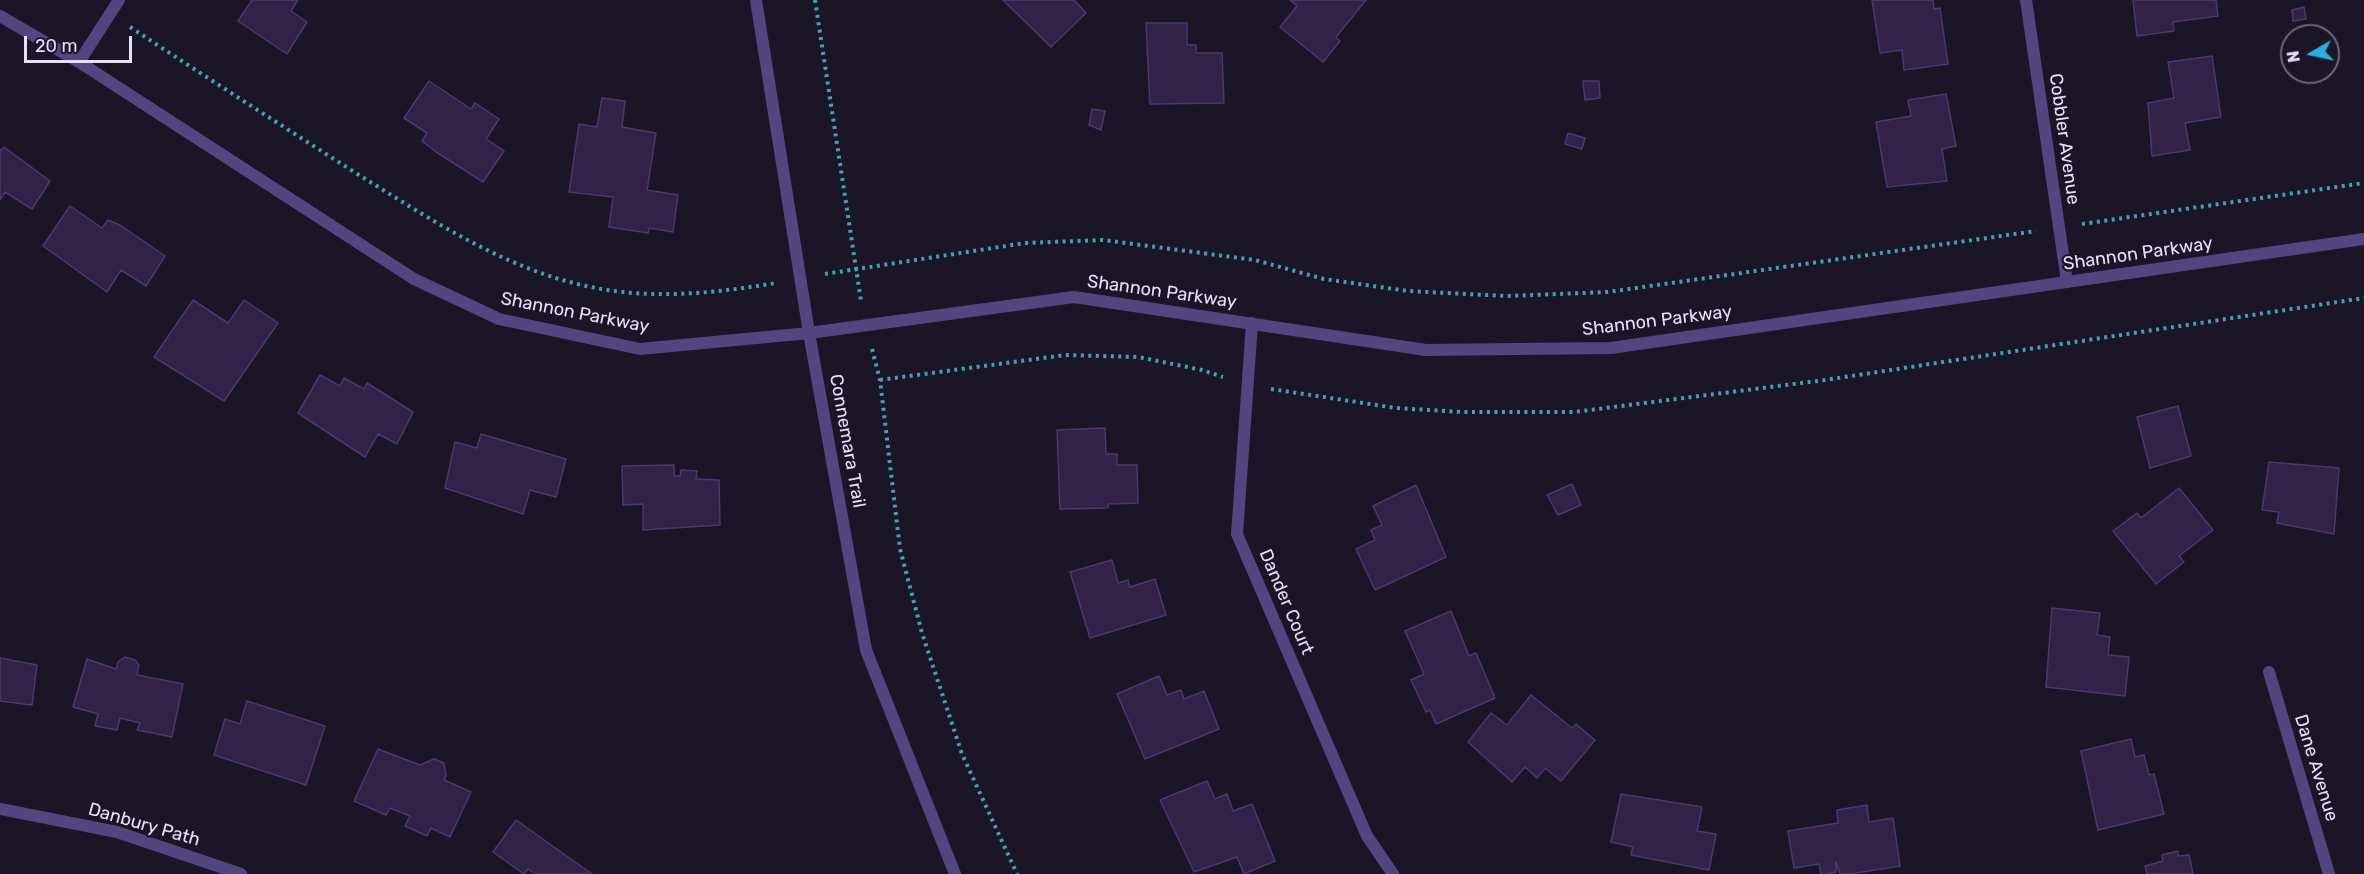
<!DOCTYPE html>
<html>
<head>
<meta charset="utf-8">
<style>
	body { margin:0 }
	#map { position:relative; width:2364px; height:874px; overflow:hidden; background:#1b1528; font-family:Rubik,sans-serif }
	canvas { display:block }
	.north { position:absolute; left:2280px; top:24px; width:60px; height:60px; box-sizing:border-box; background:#1b1528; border:2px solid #6d667c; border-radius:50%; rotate:261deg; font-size:16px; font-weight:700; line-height:24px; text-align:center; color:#e8e0fb }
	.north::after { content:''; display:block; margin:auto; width:21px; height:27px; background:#26b0e1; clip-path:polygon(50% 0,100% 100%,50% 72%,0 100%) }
	.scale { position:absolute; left:24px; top:36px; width:108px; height:27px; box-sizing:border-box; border:3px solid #e8e0fb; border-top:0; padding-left:8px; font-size:18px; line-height:21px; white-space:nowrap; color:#e8e0fb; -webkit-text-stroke:4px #1b1528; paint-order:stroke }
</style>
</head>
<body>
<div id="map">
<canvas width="2364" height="874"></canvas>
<div class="north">N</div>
<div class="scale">20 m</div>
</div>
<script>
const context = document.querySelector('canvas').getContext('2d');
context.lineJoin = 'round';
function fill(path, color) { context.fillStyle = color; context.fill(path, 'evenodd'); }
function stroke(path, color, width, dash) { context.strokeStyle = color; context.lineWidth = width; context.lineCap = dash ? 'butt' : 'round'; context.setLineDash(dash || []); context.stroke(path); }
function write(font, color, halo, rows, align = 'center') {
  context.font = font + ' Rubik,sans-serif'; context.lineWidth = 4.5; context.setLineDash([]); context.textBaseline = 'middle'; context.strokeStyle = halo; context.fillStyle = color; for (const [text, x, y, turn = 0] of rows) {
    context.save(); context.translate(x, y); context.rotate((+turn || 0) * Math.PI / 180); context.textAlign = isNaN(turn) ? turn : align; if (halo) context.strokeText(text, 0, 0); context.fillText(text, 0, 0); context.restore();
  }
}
const building = new Path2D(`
	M 252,0 L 298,0 L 291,11 L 307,22 L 287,54 L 238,21 Z
	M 1003,0 L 1074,0 L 1086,13 L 1051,47 Z
	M 1290,0 L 1366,0 L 1336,37 L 1340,41 L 1323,62 L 1280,27 L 1297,6 Z
	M 1872,0 L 1933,0 L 1934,9 L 1940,8 L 1948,64 L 1904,70 L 1902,50 L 1880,53 Z
	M 2133,0 L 2216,0 L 2218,16 L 2173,22 L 2174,31 L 2137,36 Z
	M 2304,7 L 2306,19 L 2293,21 L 2292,10 Z
	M 1146,23 L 1187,23 L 1187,45 L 1196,45 L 1196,53 L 1222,53 L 1224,103 L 1150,104 Z
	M 2212,56 L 2221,117 L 2185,123 L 2190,150 L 2152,156 L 2148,103 L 2174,98 L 2168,62 Z
	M 429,81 L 471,109 L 475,103 L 499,119 L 486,139 L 504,151 L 483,182 L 436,152 L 422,141 L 427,133 L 404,118 Z
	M 1583,81 L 1599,81 L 1600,98 L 1585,100 Z
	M 1946,94 L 1956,146 L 1942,149 L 1947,181 L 1887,187 L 1876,122 L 1911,116 L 1908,100 Z
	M 602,98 L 625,101 L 622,127 L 656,133 L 647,190 L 678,195 L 673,232 L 649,228 L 648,233 L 609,227 L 613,197 L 569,192 L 579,124 L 597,127 Z
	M 1092,109 L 1105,111 L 1101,130 L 1089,125 Z
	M 1568,133 L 1585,138 L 1582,149 L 1565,144 Z
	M 4,147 L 50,181 L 32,209 L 5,192 L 0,200 L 0,151 Z
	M 70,206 L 102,228 L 108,220 L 120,225 L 165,256 L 146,286 L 121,270 L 107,292 L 43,246 Z
	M 193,300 L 228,323 L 244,300 L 278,323 L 224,401 L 154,357 Z
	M 320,375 L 340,386 L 344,378 L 364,389 L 367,383 L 413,412 L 397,444 L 378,434 L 365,457 L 298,413 Z
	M 2178,406 L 2191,456 L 2150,468 L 2137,417 Z
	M 1105,428 L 1106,454 L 1117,454 L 1117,465 L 1137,465 L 1138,503 L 1108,504 L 1108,508 L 1060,509 L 1057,430 Z
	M 481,434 L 566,459 L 556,497 L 530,490 L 523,514 L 445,488 L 455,442 L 477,448 Z
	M 2269,462 L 2339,468 L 2334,534 L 2277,523 L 2279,512 L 2262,510 Z
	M 674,465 L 674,476 L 680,476 L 681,470 L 697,471 L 696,479 L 719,480 L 720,525 L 643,530 L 643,504 L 623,505 L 622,466 Z
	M 1572,484 L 1581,505 L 1558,515 L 1547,495 Z
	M 1416,485 L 1446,557 L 1375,590 L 1356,549 L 1375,540 L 1371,530 L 1382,525 L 1373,506 Z
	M 2179,488 L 2213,530 L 2179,556 L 2184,562 L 2156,584 L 2113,531 L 2137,513 L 2141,518 Z
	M 1112,560 L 1118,583 L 1128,580 L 1130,587 L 1155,579 L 1166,615 L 1090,638 L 1070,572 Z
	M 2052,608 L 2100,613 L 2097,635 L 2110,637 L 2108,655 L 2129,657 L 2125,696 L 2046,687 Z
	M 1451,611 L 1469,656 L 1476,653 L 1495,698 L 1436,724 L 1430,710 L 1426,712 L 1411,680 L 1424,674 L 1405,631 Z
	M 125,657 L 135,660 L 139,665 L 137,675 L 183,684 L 172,737 L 137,730 L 140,723 L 120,718 L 117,730 L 95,726 L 98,714 L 73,707 L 87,659 L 116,669 L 118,662 Z
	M 0,658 L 37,665 L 32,705 L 0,701 Z
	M 1159,676 L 1167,695 L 1181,690 L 1184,699 L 1204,691 L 1219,729 L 1145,759 L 1117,694 Z
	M 1531,695 L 1572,728 L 1576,724 L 1595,740 L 1561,781 L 1545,768 L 1537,778 L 1525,767 L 1512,782 L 1468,742 L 1491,713 L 1507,725 Z
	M 247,701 L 325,726 L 306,785 L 214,755 L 225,719 L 240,724 Z
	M 2131,739 L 2135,757 L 2144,755 L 2149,775 L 2154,774 L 2164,814 L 2098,830 L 2081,751 Z
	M 378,749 L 420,765 L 434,759 L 444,763 L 446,775 L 444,780 L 471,792 L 450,837 L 431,828 L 427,836 L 405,826 L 410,816 L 390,808 L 386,815 L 354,801 Z
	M 1207,781 L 1215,799 L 1227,794 L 1233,811 L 1252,804 L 1275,861 L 1244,874 L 1237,857 L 1194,872 L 1160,800 Z
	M 1621,794 L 1702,807 L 1697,831 L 1716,834 L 1709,870 L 1631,855 L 1633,847 L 1611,842 Z
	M 1867,805 L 1869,822 L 1893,818 L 1900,866 L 1850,874 L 1840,874 L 1836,862 L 1836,872 L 1825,874 L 1821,874 L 1819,864 L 1794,868 L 1788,831 L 1838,823 L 1837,810 Z
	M 516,820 L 592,874 L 535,874 L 528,869 L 524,874 L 493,852 Z
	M 2178,851 L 2178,856 L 2189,855 L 2193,874 L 2147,874 L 2145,866 L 2163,861 L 2162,855 Z`);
const path = new Path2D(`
	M 815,0 L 861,301
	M 130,27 C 206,77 282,126 359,175 C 432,220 506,270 591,287 C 652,300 716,293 776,283
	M 2082,224 L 2364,183
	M 825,274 L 1025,243 L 1103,240 L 1255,260 L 1324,279 L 1408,291 L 1507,296 L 1608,292 L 2036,231
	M 872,349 L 880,380 L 900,549 L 922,633 L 962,754 L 1017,874
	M 880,380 L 1065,355 L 1138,357 L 1202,370 L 1223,377
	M 1271,389 L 1396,408 L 1462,412 L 1574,412 L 1825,380 L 2364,298`);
const minor = new Path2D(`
	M 2026,0 L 2067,282
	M 79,62 L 119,0
	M 1252,323 L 1237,534 L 1367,836 L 1393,874
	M 2269,672 L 2329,874
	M 0,809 L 117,832 L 241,874`);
const tertiary = new Path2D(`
	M 756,0 L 809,333 L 866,650 L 955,874
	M 0,16 L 79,62 L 414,279 L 499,319 L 640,349 L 809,333 L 1074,297 L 1426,350 L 1611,348 L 2364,239`);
const streetNames = [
	["Cobbler Avenue",2064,139,82],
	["Shannon Parkway",2138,254,-8],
	["Shannon Parkway",1162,292,8],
	["Shannon Parkway",575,313,11],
	["Shannon Parkway",1657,321,-7],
	["Connemara Trail",847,441,80],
	["Dander Court",1286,602,67],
	["Dane Avenue",2316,768,73],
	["Danbury Path",144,825,16]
];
fill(building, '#302347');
stroke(building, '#4c3870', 1.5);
stroke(path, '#42a2ad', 4, [3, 4.5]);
stroke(minor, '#524681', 12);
stroke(tertiary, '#524681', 12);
write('18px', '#e8e0fb', '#1b1528', streetNames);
</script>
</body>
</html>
